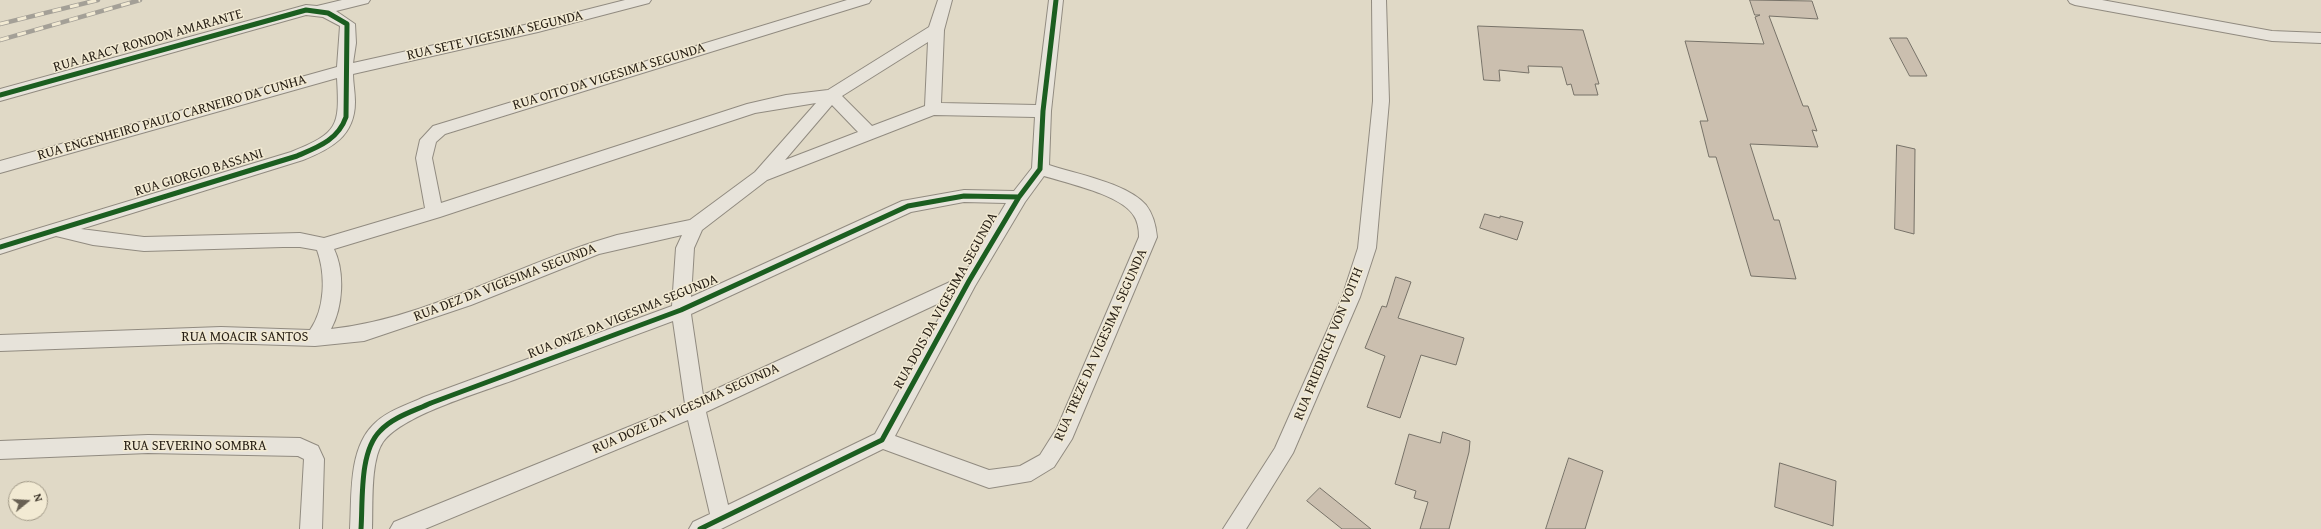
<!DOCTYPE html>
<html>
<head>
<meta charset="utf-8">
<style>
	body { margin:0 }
	#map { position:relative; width:2321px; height:529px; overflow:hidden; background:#e0d9c6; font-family:"Gentium Book Plus",serif }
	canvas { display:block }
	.north { position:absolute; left:8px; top:481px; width:40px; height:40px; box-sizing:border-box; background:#f2ead3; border:1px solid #a19987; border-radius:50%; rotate:72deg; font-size:11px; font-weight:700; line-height:16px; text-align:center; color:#271f15 }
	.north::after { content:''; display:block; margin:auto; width:14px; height:18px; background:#686053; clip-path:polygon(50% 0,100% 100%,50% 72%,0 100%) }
</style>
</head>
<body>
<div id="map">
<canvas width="2321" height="529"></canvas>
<div class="north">N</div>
</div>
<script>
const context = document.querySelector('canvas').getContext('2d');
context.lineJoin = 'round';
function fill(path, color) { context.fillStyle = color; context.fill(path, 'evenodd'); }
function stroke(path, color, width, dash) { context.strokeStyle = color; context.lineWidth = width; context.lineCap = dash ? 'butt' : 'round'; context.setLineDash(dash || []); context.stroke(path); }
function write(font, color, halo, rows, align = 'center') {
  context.font = font + ' "Gentium Book Plus",serif'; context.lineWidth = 3; context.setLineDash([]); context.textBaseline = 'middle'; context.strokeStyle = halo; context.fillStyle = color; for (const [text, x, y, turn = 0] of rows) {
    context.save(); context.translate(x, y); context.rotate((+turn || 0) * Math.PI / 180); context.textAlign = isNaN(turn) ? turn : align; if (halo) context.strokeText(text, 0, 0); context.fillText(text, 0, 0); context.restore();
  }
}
const building = new Path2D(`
	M 1750,0 L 1812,1 L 1818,19 L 1769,16 L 1803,106 L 1808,106 L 1817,131 L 1812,130 L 1818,147 L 1750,144 L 1774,220 L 1779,220 L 1796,279 L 1751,276 L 1716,157 L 1709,157 L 1700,121 L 1708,121 L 1685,41 L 1764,44 L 1755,17 L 1760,15 L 1755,15 Z
	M 1478,26 L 1583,30 L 1599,84 L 1595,84 L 1598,95 L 1574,95 L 1571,84 L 1567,85 L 1562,67 L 1528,66 L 1529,73 L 1499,70 L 1500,81 L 1484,80 Z
	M 1890,38 L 1907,38 L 1927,76 L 1910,76 Z
	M 1897,145 L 1915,149 L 1914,234 L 1895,229 Z
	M 1485,214 L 1500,218 L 1500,216 L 1523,222 L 1517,240 L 1480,228 Z
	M 1396,277 L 1411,282 L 1398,318 L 1464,338 L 1456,365 L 1421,355 L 1400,418 L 1367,407 L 1385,356 L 1365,348 L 1382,306 L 1386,307 Z
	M 1443,432 L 1470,441 L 1469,452 L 1449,529 L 1420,529 L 1428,502 L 1414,498 L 1416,491 L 1395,484 L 1409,434 L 1440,443 Z
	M 1569,458 L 1603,471 L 1585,529 L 1546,529 Z
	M 1780,463 L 1836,481 L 1833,526 L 1775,507 Z
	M 1320,488 L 1371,529 L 1342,529 L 1307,501 Z`);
const street = new Path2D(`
	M 342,0 L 370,0 L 368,3 L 336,11 L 355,24 L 356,43 L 353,63 L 538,22 L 625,0 L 651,0 L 649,3 L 538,32 L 353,74 C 353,83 355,92 355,102 C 355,136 331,149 303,160 L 81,229 L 144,237 L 300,233 L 324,238 L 425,208 L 416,158 L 420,140 L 433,126 L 847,0 L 871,0 L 869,3 L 445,134 L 436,142 L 432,158 L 441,203 L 747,104 L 786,95 L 828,90 L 929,27 L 938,0 L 952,0 L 944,30 L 941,103 L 1036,105 L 1049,0 L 1063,0 L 1051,111 L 1049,165 C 1076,174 1127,183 1146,205 C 1153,214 1156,226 1157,237 L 1072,439 L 1054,467 L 1031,481 L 989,488 L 883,449 L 721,529 L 689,529 L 693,522 L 710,514 L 688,420 L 425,529 L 390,529 L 394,522 L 685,404 L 673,321 C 622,340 571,359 519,378 C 486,391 403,414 383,442 C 370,461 373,506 372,529 L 350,529 C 352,497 348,450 373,425 C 386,411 407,405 424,397 L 672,306 L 676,248 L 682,235 L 599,254 L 471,305 L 364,341 L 315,346 L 221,343 L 0,351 L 0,335 L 221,327 L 310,330 C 325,309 326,275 317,250 L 300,247 L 283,247 L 144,251 L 93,245 L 56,236 L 0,254 L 0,240 L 291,152 C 338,133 340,127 337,78 L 0,173 L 0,161 L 337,67 L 340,26 L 323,17 L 306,15 L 0,101 L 0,89 L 306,5 L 317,6 ZM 928,42 L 925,106 L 872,126 L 842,96 ZM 816,103 L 755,172 L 690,220 L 617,235 L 594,242 C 507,270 423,319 331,329 C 343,307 345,272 334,249 L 440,217 L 755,113 ZM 832,105 L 858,132 L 785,160 ZM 934,115 L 1035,117 L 1032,168 L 1014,191 L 964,190 L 902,201 L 691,297 L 694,248 L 702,230 L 767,180 ZM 1044,176 C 1067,183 1122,195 1134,216 C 1138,222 1139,230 1139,237 L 1057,428 L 1040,455 L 1020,466 L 989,470 L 895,436 L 975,286 L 1025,202 ZM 964,202 L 1006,203 L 963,276 L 703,395 L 691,314 L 911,212 ZM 950,298 L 875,434 L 728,505 L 706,412 Z
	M 1372,0 L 1386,0 L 1389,101 L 1376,248 L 1360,297 L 1293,453 L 1246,529 L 1223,529 L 1275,448 L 1342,297 L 1358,248 L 1373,101 Z
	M 2068,0 L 2102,0 L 2272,31 L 2321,33 L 2321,43 L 2272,41 L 2075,5 L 2070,3 Z
	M 148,435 L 300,438 L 318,446 L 324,459 L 322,529 L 300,529 L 304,459 L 298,456 L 148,453 L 0,459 L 0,441 Z`);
const rail = new Path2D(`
	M 0,24 L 98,0
	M 0,40 L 140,0`);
const cycleway = new Path2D(`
	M 0,95 L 306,10 L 328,13 L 347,24 L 346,117 C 338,140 318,147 297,156 L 0,247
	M 361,529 C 363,501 359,452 380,431 C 393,417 414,411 431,403 L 681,310 L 908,206 L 964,196 L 1019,197
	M 700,529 L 882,440 L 969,281 L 1019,197 L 1040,169 L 1043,111 L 1056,0`);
const streetNames = [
	["RUA SETE VIGESIMA SEGUNDA",495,36,-13],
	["RUA ARACY RONDON AMARANTE",148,41,-16],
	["RUA OITO DA VIGESIMA SEGUNDA",609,77,-17],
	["RUA ENGENHEIRO PAULO CARNEIRO DA CUNHA",172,118,-16],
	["RUA GIORGIO BASSANI",199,173,-17],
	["RUA DEZ DA VIGESIMA SEGUNDA",505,283,-21],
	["RUA DOIS DA VIGESIMA SEGUNDA",946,301,-61],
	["RUA ONZE DA VIGESIMA SEGUNDA",623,317,-22],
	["RUA MOACIR SANTOS",245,337],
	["RUA FRIEDRICH VON VOITH",1329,344,-68],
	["RUA TREZE DA VIGESIMA SEGUNDA",1101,345,-66],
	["RUA DOZE DA VIGESIMA SEGUNDA",686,409,-24],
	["RUA SEVERINO SOMBRA",195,446]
];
fill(building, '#cbbfaf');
stroke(building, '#777268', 1);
stroke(street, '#918b80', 2);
fill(street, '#e7e3da');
stroke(rail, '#a4a097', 4.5);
stroke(rail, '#f2ead3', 3, [9]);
stroke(cycleway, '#1b5e20', 5);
write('14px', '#271f15', '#f2ead3', streetNames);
</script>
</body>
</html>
